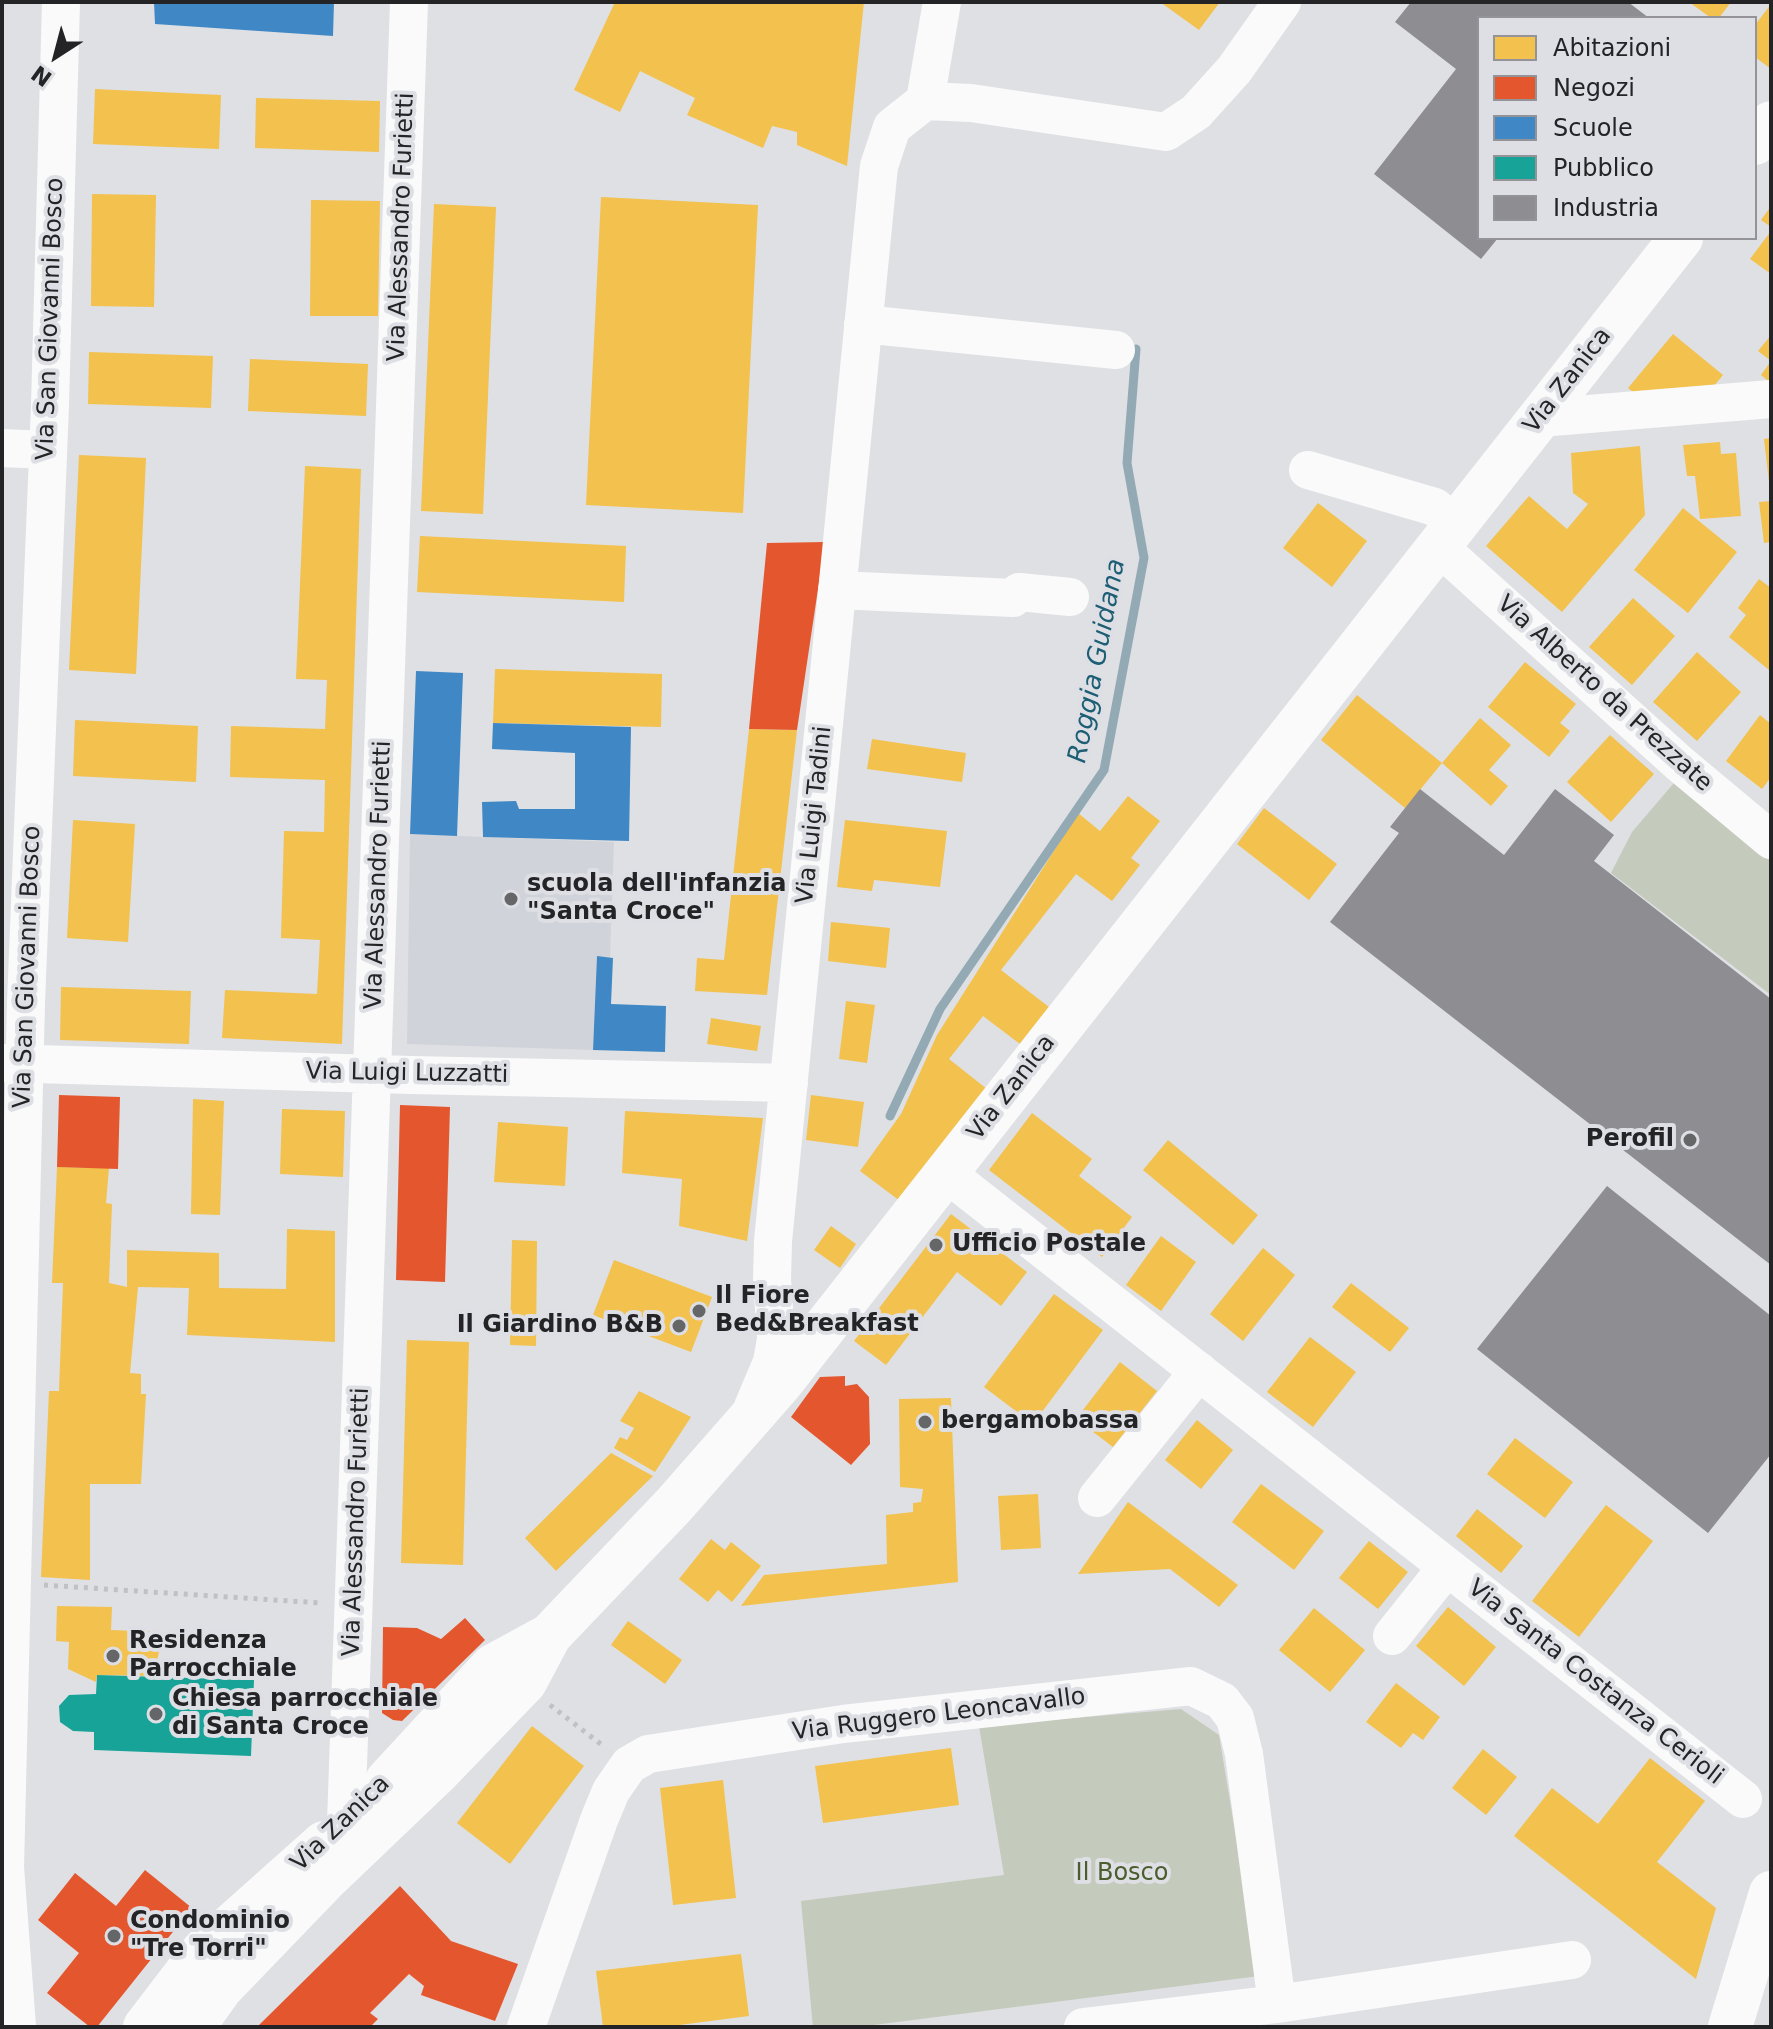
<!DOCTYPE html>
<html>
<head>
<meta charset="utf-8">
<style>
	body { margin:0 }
	#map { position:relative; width:1773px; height:2029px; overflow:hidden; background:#dfe0e3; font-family:"DejaVu Sans",sans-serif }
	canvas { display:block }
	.frame { position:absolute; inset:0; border:4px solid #242426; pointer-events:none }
	.legend { position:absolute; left:1477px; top:16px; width:280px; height:224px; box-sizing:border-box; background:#dedfe4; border:2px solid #949498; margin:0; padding:10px 14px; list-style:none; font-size:24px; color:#242426 }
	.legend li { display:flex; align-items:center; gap:16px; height:40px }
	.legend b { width:40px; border:2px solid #949498 }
	.north { position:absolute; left:16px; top:16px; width:80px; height:80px; -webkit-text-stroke:6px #dedfe4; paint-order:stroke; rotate:216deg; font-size:22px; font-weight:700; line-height:32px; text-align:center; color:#242426 }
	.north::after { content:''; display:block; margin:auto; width:28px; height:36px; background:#242426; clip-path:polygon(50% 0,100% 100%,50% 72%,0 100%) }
</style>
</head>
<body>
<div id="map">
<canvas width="1773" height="2029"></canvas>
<div class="frame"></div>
<ul class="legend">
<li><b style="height:22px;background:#f2c14e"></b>Abitazioni</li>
<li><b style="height:22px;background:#e4572e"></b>Negozi</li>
<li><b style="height:22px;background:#3f88c5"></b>Scuole</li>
<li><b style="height:22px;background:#17a398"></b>Pubblico</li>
<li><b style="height:22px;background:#8d8d92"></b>Industria</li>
</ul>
<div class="north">N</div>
</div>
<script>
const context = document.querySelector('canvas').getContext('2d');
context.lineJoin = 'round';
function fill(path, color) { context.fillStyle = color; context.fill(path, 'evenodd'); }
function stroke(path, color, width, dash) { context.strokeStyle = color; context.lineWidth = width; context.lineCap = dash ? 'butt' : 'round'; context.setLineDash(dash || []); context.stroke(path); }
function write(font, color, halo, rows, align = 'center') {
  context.font = font + ' "DejaVu Sans",sans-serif'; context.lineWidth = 8; context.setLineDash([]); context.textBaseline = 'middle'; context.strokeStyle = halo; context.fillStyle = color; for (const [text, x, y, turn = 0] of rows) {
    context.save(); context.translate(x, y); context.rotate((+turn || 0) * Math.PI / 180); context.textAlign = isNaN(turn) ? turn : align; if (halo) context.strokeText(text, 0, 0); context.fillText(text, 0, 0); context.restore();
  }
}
const built = new Path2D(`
	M 410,834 L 614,842 L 610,958 L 597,957 L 593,1050 L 407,1044 Z`);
const green = new Path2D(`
	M 1679,777 L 1771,850 L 1771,995 L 1611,873 L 1632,832 Z
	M 1181,1709 L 1219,1735 L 1259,1976 L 858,2027 L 813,2027 L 801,1901 L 1004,1875 L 979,1726 Z`);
const homes = new Path2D(`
	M 615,2 L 864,2 L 847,166 L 797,145 L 797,132 L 772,126 L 763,148 L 687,115 L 695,98 L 640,71 L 620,112 L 574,90 Z
	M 1160,2 L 1220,2 L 1199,30 Z
	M 1689,2 L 1731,2 L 1719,18 L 1711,18 Z
	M 1771,4 L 1771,69 L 1755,57 L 1755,25 Z
	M 95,89 L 221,95 L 219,149 L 93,144 Z
	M 256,98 L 380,101 L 379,152 L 255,148 Z
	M 92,194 L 156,195 L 154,307 L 91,306 Z
	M 601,197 L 758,205 L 743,513 L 586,505 Z
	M 311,200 L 380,201 L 378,316 L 310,316 Z
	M 434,204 L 496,207 L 483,514 L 421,511 Z
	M 1771,206 L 1771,227 L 1761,220 Z
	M 1771,231 L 1771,274 L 1750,259 Z
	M 1673,334 L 1723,375 L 1704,398 L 1649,405 L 1628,388 Z
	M 1771,335 L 1771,361 L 1758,351 Z
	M 89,352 L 213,356 L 211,408 L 88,404 Z
	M 250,359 L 368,364 L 366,416 L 248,411 Z
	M 1771,361 L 1771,383 L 1761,375 Z
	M 1771,438 L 1771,482 L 1769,482 L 1764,439 Z
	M 1720,442 L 1721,454 L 1736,453 L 1741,516 L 1700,519 L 1695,476 L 1687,476 L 1683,445 Z
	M 1640,446 L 1645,515 L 1562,612 L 1486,546 L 1529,496 L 1567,529 L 1588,504 L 1573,493 L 1571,453 Z
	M 79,455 L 146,458 L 136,674 L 69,670 Z
	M 305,466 L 361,469 L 342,1044 L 222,1038 L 225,990 L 317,994 L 320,940 L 281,938 L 284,831 L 324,832 L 325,780 L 230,777 L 231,726 L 325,729 L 327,680 L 296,679 Z
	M 1771,501 L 1771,542 L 1764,543 L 1759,502 Z
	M 1318,503 L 1367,541 L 1332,587 L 1283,548 Z
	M 1683,508 L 1737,552 L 1688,613 L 1634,570 Z
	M 420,536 L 626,546 L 624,602 L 417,592 Z
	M 1759,579 L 1771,588 L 1771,668 L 1769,670 L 1729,637 L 1746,615 L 1738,608 Z
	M 1633,598 L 1675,636 L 1632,685 L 1589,647 Z
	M 1697,652 L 1741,692 L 1697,741 L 1653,702 Z
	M 1525,662 L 1576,704 L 1560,723 L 1570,731 L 1549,757 L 1488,707 Z
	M 495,669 L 662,674 L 661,727 L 493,723 Z
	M 1357,695 L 1442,763 L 1405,808 L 1321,740 Z
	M 1760,715 L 1771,724 L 1771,777 L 1762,789 L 1726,761 Z
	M 1480,718 L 1511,745 L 1489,770 L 1508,786 L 1491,806 L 1442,763 Z
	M 75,720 L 198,726 L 196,782 L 73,776 Z
	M 749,729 L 797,730 L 767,995 L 695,991 L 697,958 L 724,960 Z
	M 1610,735 L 1654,774 L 1611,822 L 1567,782 Z
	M 872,739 L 966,753 L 962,782 L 867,769 Z
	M 1128,796 L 1160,821 L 1131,858 L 1140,865 L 1112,901 L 1076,874 L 1001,970 L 1049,1007 L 1020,1044 L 983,1016 L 949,1059 L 987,1089 L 900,1201 L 860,1171 L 901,1114 L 937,1035 L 1078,813 L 1100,831 Z
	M 1264,808 L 1337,864 L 1309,900 L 1237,844 Z
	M 73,820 L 135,824 L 128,942 L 67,938 Z
	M 845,820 L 947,831 L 940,887 L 874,880 L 872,891 L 837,887 Z
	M 831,922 L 890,928 L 886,968 L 828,961 Z
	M 61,987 L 191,991 L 189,1044 L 60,1040 Z
	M 846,1001 L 875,1005 L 867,1063 L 839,1059 Z
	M 711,1018 L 761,1026 L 757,1051 L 707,1044 Z
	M 811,1095 L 864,1102 L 858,1147 L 806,1140 Z
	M 193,1099 L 224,1101 L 220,1215 L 191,1214 Z
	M 282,1109 L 345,1111 L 343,1177 L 280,1174 Z
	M 625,1111 L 763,1118 L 747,1241 L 679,1226 L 682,1179 L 622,1173 Z
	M 1032,1113 L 1092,1159 L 1079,1176 L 1132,1217 L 1102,1257 L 989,1170 Z
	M 498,1122 L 568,1127 L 565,1186 L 494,1182 Z
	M 1168,1140 L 1258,1215 L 1233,1245 L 1143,1170 Z
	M 57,1167 L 109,1168 L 106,1203 L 112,1204 L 109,1283 L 127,1287 L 127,1250 L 219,1253 L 219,1288 L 286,1289 L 287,1229 L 335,1231 L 335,1342 L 187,1335 L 189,1288 L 138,1287 L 130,1373 L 141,1374 L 141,1394 L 146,1394 L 141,1484 L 90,1484 L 90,1580 L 41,1577 L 49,1391 L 59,1391 L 63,1283 L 52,1283 Z
	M 951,1214 L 1027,1272 L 1001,1306 L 957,1272 L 886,1365 L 854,1341 Z
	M 831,1226 L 856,1244 L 840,1268 L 814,1250 Z
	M 1161,1236 L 1196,1262 L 1161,1311 L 1126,1285 Z
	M 512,1240 L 537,1241 L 536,1346 L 510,1345 Z
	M 1263,1248 L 1295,1275 L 1243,1341 L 1210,1314 Z
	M 614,1260 L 712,1297 L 691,1352 L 593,1315 Z
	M 1351,1283 L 1409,1328 L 1390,1352 L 1332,1307 Z
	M 1054,1294 L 1103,1330 L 1033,1424 L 984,1387 Z
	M 1310,1337 L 1356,1372 L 1313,1427 L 1267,1392 Z
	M 407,1340 L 469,1342 L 463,1565 L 401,1563 Z
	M 1120,1362 L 1157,1391 L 1113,1447 L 1076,1419 Z
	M 639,1391 L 691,1417 L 655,1472 L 614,1448 L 620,1437 L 627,1440 L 634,1428 L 620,1421 Z
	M 951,1398 L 958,1582 L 741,1606 L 764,1575 L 887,1564 L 886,1515 L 913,1512 L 913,1503 L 921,1502 L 923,1489 L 900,1487 L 899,1399 Z
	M 1197,1420 L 1233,1450 L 1201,1489 L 1165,1460 Z
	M 1515,1438 L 1573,1482 L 1545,1518 L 1487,1474 Z
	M 611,1453 L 653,1476 L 556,1571 L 525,1538 Z
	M 1261,1484 L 1324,1531 L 1294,1570 L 1232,1522 Z
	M 1038,1494 L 1041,1548 L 1001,1550 L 998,1496 Z
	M 1128,1502 L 1238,1585 L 1219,1607 L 1170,1569 L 1078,1574 Z
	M 1606,1505 L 1653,1541 L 1579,1637 L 1532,1601 Z
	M 1477,1509 L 1523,1546 L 1501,1573 L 1456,1536 Z
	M 711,1539 L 725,1550 L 731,1542 L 761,1566 L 732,1602 L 718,1590 L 708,1602 L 679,1579 Z
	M 1369,1541 L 1408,1572 L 1378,1609 L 1339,1578 Z
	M 57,1606 L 112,1607 L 111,1630 L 163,1632 L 154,1676 L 97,1675 L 96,1682 L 68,1669 L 69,1642 L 56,1641 Z
	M 1448,1607 L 1496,1647 L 1464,1686 L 1416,1646 Z
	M 1314,1608 L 1365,1650 L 1330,1692 L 1279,1650 Z
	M 628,1621 L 682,1660 L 665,1684 L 611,1645 Z
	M 1396,1683 L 1440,1717 L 1423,1740 L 1413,1733 L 1401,1748 L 1366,1722 Z
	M 532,1726 L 584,1766 L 510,1864 L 457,1823 Z
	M 951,1748 L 959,1805 L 823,1823 L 815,1766 Z
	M 1483,1749 L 1517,1777 L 1486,1815 L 1452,1788 Z
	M 1650,1758 L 1705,1801 L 1657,1862 L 1716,1908 L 1696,1979 L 1514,1836 L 1552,1788 L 1598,1824 Z
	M 723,1780 L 736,1898 L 673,1905 L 660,1788 Z
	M 741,1954 L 749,2016 L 664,2027 L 603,2027 L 596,1971 Z`);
const shops = new Path2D(`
	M 825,542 L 797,730 L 749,729 L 767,543 Z
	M 59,1095 L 120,1097 L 118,1169 L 57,1167 Z
	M 400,1105 L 450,1107 L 445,1282 L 396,1280 Z
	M 845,1376 L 845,1386 L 857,1384 L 869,1397 L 870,1444 L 851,1465 L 791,1417 L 820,1377 Z
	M 465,1618 L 485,1640 L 402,1721 L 393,1720 L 382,1713 L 383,1627 L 417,1628 L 441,1639 Z
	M 145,1870 L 192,1908 L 97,2027 L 90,2027 L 47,1993 L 79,1953 L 38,1920 L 75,1873 L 116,1906 Z
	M 400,1886 L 451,1941 L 518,1964 L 495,2021 L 421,1995 L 424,1986 L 409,1974 L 370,2013 L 378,2019 L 370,2027 L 257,2027 Z`);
const schools = new Path2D(`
	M 154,2 L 334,2 L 333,36 L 155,24 Z
	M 416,671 L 463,673 L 457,836 L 410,834 Z
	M 493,723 L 631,727 L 629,841 L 483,837 L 482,802 L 516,801 L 519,809 L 575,809 L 575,753 L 492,749 Z
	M 597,956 L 613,958 L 611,1004 L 666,1006 L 665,1052 L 593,1050 Z`);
const public = new Path2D(`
	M 97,1675 L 254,1680 L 251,1756 L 94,1750 L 94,1732 L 73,1731 L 60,1722 L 59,1706 L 69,1695 L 96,1694 Z`);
const industry = new Path2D(`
	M 1411,2 L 1628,2 L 1649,18 L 1479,18 L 1479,238 L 1498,238 L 1481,259 L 1374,174 L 1456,69 L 1395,22 Z
	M 1420,789 L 1504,855 L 1555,789 L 1614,835 L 1594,861 L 1771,999 L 1771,1265 L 1330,922 L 1399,833 L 1390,827 Z
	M 1607,1186 L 1771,1316 L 1771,1454 L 1708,1533 L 1477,1349 Z`);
const stream = new Path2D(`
	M 890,1116 L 940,1009 L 1104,770 L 1144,558 L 1127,463 L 1136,349`);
const path = new Path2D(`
	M 44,1585 L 321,1603
	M 550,1705 L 602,1745`);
const minor = new Path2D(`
	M 925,101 L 971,103 L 1166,132 L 1196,112 L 1234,70 L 1282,2
	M 925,101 L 942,2
	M 863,324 L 1116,350
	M 1540,418 L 1771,399
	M 2,448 L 47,450
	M 1308,470 L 1435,507 L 1455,525
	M 1438,546 L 1680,764 L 1771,840
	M 837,590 L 1013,598 L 1019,592 L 1070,597
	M 2,1063 L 412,1075 L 789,1083
	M 946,1173 L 1743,1799
	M 753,1407 L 772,1362 L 776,1339 L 772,1279 L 773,1241 L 879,166 L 892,127 L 925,101
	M 1097,1498 L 1199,1371
	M 1392,1636 L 1447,1567
	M 327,1878 L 346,1823 L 409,2
	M 17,2027 L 5,1867 L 26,1003 L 50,405 L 61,2
	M 526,2027 L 599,1820 L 611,1791 L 629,1765 L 648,1754 L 843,1724 L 1191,1686 L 1222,1701 L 1235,1718 L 1244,1754 L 1277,2004
	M 1083,2027 L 1277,2004 L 1572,1960`);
const secondary = new Path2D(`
	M 1755,143 L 1771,123
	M 387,1781 L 493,1666 L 550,1635
	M 145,2027 L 204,1950 L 324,1843
	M 193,2027 L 221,1988 L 327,1878 L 439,1771 L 525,1682 L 550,1635 L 674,1505 L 781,1383 L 1681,238
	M 1730,2027 L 1771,1893`);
const markers = [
	[511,899,8,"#656668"],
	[1690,1140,8,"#656668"],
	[936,1245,8,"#656668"],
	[699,1311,8,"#656668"],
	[679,1326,8,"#656668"],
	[925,1422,8,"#656668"],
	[113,1656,8,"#656668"],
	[156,1714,8,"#656668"],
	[114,1936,8,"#656668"]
];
const streetNames = [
	["Via Alessandro Furietti",402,227,-88],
	["Via San Giovanni Bosco",51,319,-88],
	["Via Zanica",1568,381,-52],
	["Via Alberto da Prezzate",1604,694,42],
	["Via Luigi Tadini",815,815,-84],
	["Via Alessandro Furietti",379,875,-88],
	["Via San Giovanni Bosco",28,967,-88],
	["Via Luigi Luzzatti",407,1074,1],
	["Via Zanica",1012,1088,-52],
	["Via Alessandro Furietti",357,1522,-88],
	["Via Santa Costanza Cerioli",1595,1683,38],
	["Via Ruggero Leoncavallo",939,1715,-7],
	["Via Zanica",341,1824,-44]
];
const poiNames = [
	["scuola dell'infanzia",527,885],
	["\"Santa Croce\"",527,913],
	["Perofil",1674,1140,"right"],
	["Ufficio Postale",952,1245],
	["Il Fiore",715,1297],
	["Bed&Breakfast",715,1325],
	["Il Giardino B&B",663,1326,"right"],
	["bergamobassa",941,1422],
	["Residenza",129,1642],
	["Parrocchiale",129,1670],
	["Chiesa parrocchiale",172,1700],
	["di Santa Croce",172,1728],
	["Condominio",130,1922],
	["\"Tre Torri\"",130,1950]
];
const parkNames = [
	["Il Bosco",1122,1874]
];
const waterNames = [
	["Roggia Guidana",1098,661,-79]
];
fill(built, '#d1d3da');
fill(green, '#c4cabc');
fill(homes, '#f2c14e');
fill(shops, '#e4572e');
fill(schools, '#3f88c5');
fill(public, '#17a398');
fill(industry, '#8d8d92');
stroke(stream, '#93aab5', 9);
stroke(path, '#c0c1c2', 5, [4, 6]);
stroke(minor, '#fafafb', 38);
stroke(secondary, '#fafafb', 44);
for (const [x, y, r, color] of markers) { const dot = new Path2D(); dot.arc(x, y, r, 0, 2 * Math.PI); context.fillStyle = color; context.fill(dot); stroke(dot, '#dedfe4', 3); }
write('24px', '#242426', '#dedfe4', streetNames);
write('bold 24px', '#242426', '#dedfe4', poiNames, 'left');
write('24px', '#4b5c2d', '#dedfe4', parkNames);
write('italic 26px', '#1d5e74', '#dedfe4', waterNames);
</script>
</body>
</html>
